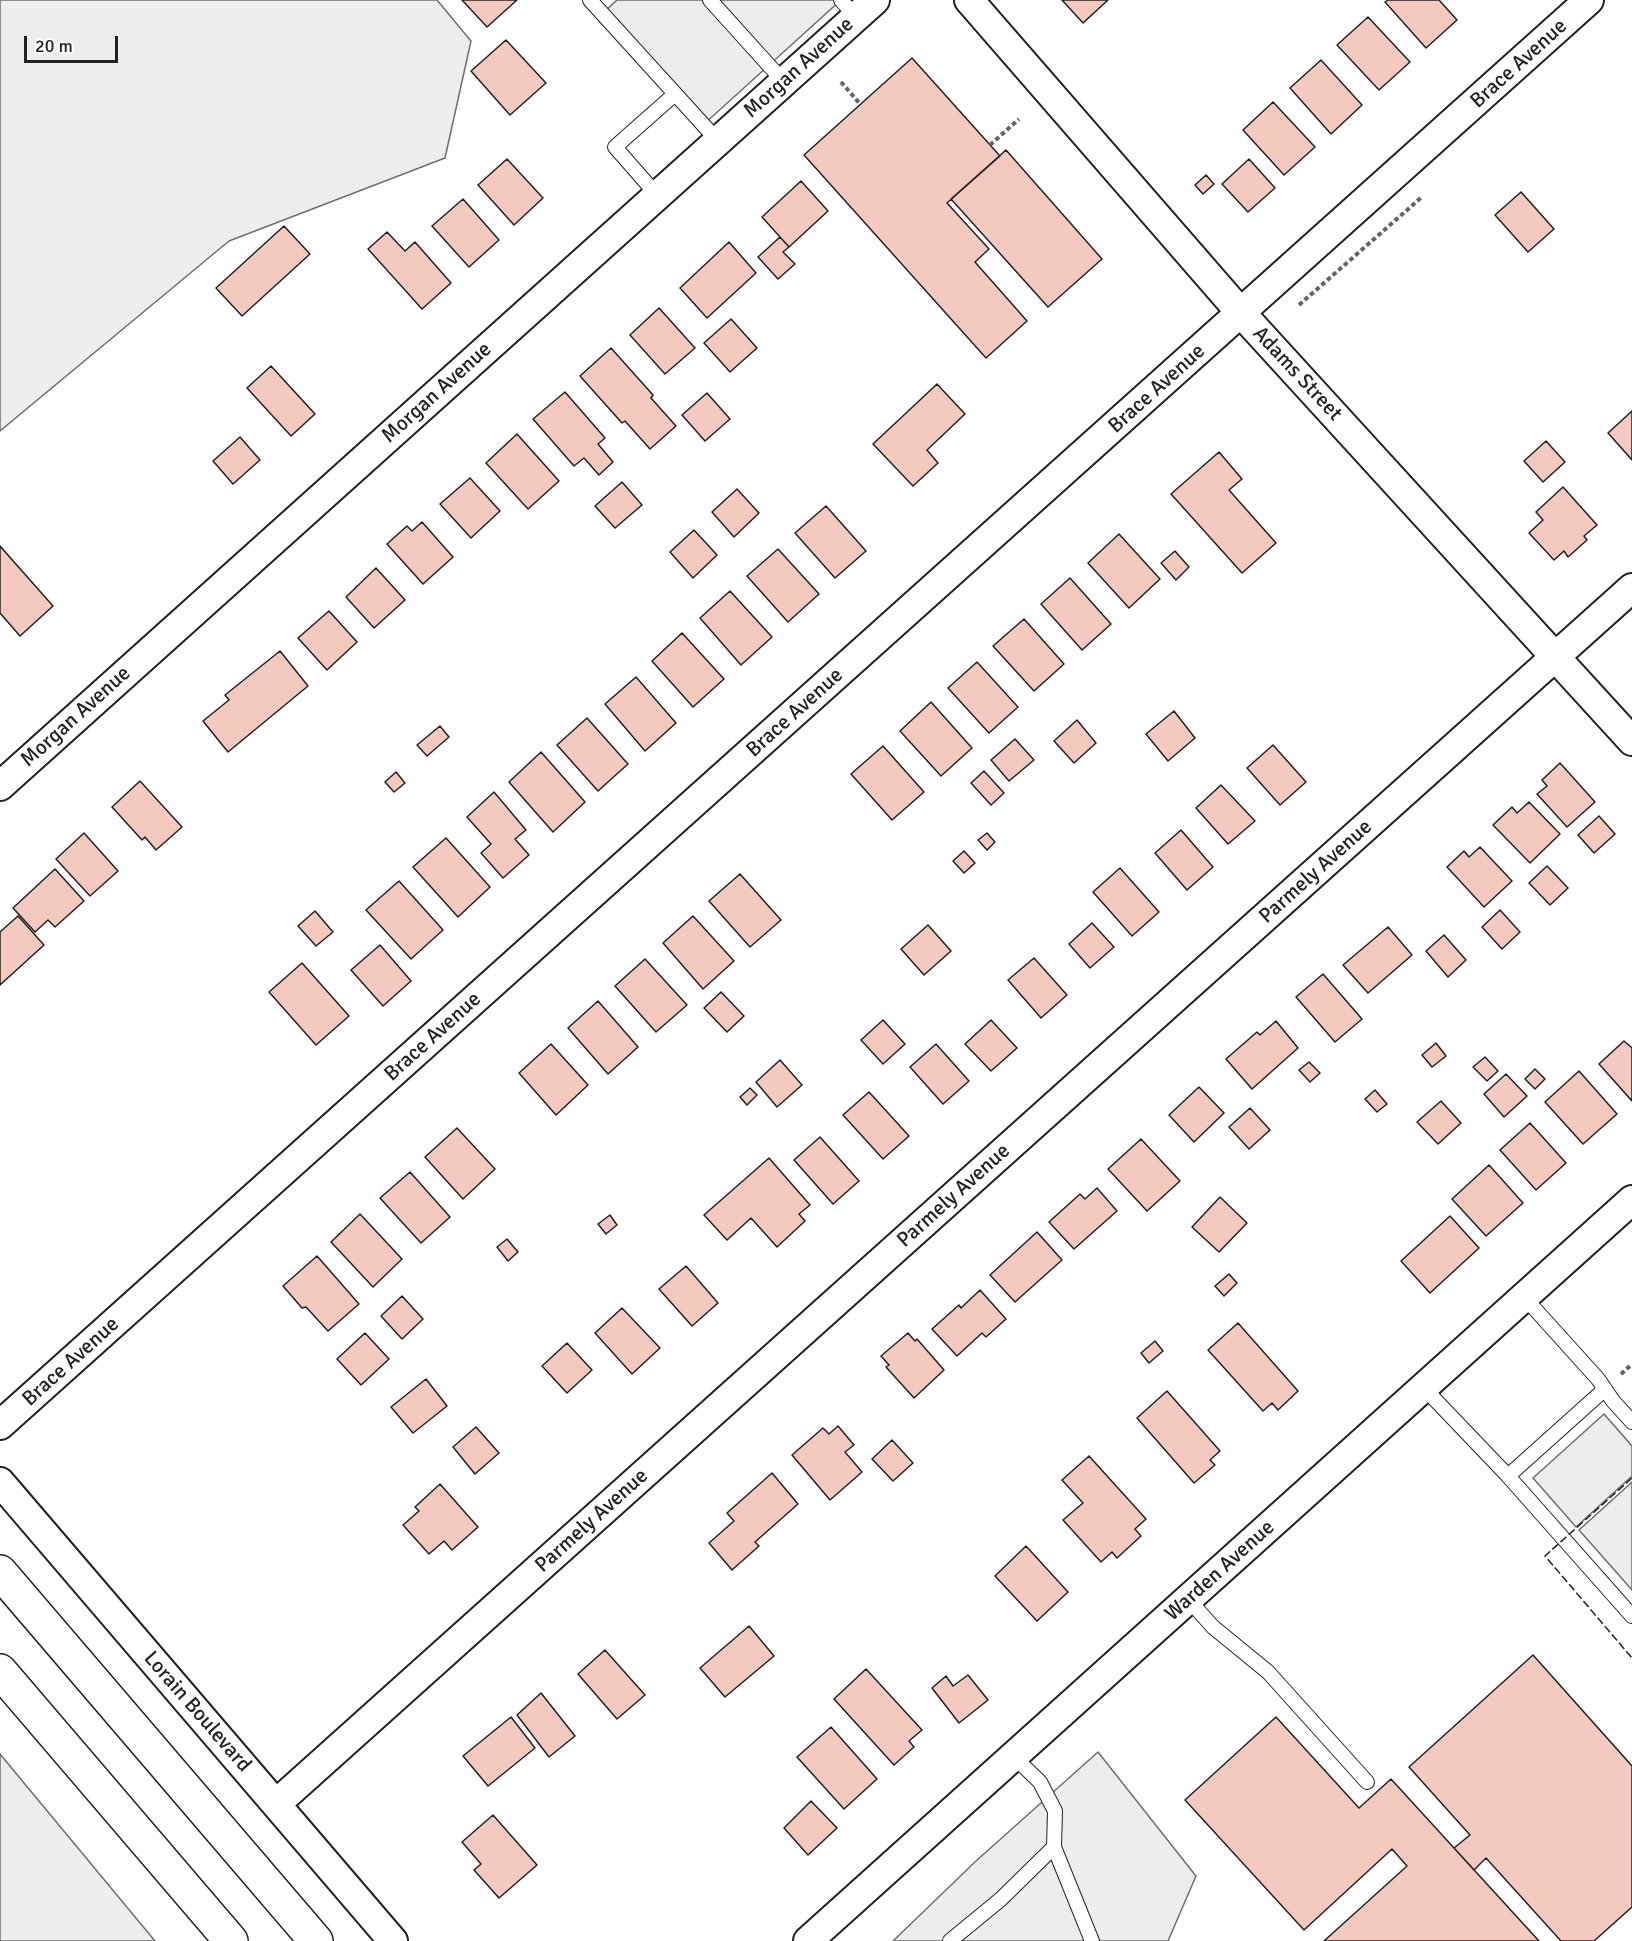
<!DOCTYPE html>
<html>
<head>
<meta charset="utf-8">
<style>
	body { margin:0 }
	#map { position:relative; width:1632px; height:1941px; overflow:hidden; background:#fff; font-family:Signika,sans-serif }
	canvas { display:block }
	.scale { position:absolute; left:24px; top:36px; width:94px; height:27px; box-sizing:border-box; border:3px solid #222; border-top:0; padding-left:8px; font-size:18px; line-height:21px; white-space:nowrap; color:#222; -webkit-text-stroke:4px #fff; paint-order:stroke }
</style>
</head>
<body>
<div id="map">
<canvas width="1632" height="1941"></canvas>
<div class="scale">20 m</div>
</div>
<script>
const context = document.querySelector('canvas').getContext('2d');
context.lineJoin = 'round';
function fill(path, color) { context.fillStyle = color; context.fill(path, 'evenodd'); }
function stroke(path, color, width, dash) { context.strokeStyle = color; context.lineWidth = width; context.lineCap = dash ? 'butt' : 'round'; context.setLineDash(dash || []); context.stroke(path); }
function write(font, color, halo, rows, align = 'center') {
  context.font = font + ' Signika,sans-serif'; context.lineWidth = 4.5; context.setLineDash([]); context.textBaseline = 'middle'; context.strokeStyle = halo; context.fillStyle = color; for (const [text, x, y, turn = 0] of rows) {
    context.save(); context.translate(x, y); context.rotate((+turn || 0) * Math.PI / 180); context.textAlign = isNaN(turn) ? turn : align; if (halo) context.strokeText(text, 0, 0); context.fillText(text, 0, 0); context.restore();
  }
}
const green = new Path2D(`
	M 0,0 L 437,0 L 471,41 L 445,158 L 229,241 L 0,431 Z
	M 0,1754 L 155,1941 L 0,1941 Z`);
const parking = new Path2D(`
	M 617,0 L 841,0 L 703,125 L 602,14 Z
	M 1604,1414 L 1632,1446 L 1632,1476 L 1576,1527 L 1533,1478 Z
	M 1632,1482 L 1632,1590 L 1579,1530 Z
	M 1098,1752 L 1196,1876 L 1168,1941 L 893,1941 L 976,1861 Z`);
const building = new Path2D(`
	M 462,0 L 517,0 L 487,27 Z
	M 1062,0 L 1108,0 L 1083,23 Z
	M 1388,0 L 1439,0 L 1457,20 L 1426,48 L 1385,2 Z
	M 1368,17 L 1410,62 L 1379,90 L 1337,45 Z
	M 506,40 L 546,83 L 510,115 L 471,71 Z
	M 912,58 L 1000,156 L 947,203 L 989,249 L 975,262 L 1027,321 L 986,358 L 804,155 Z
	M 1321,60 L 1362,105 L 1331,134 L 1290,88 Z
	M 1273,102 L 1315,147 L 1284,175 L 1243,130 Z
	M 1006,150 L 1102,259 L 1048,307 L 951,199 Z
	M 507,159 L 543,198 L 514,225 L 478,185 Z
	M 1249,159 L 1275,188 L 1248,212 L 1222,184 Z
	M 1206,175 L 1214,184 L 1203,194 L 1195,185 Z
	M 801,181 L 828,211 L 789,247 L 762,217 Z
	M 1521,192 L 1554,229 L 1528,252 L 1495,215 Z
	M 463,199 L 499,240 L 469,267 L 432,226 Z
	M 284,226 L 310,254 L 242,316 L 216,288 Z
	M 387,232 L 405,251 L 415,242 L 451,283 L 422,309 L 368,249 Z
	M 780,237 L 789,247 L 783,252 L 795,264 L 778,279 L 758,257 Z
	M 729,242 L 756,273 L 707,318 L 680,288 Z
	M 659,308 L 695,348 L 665,374 L 630,335 Z
	M 731,319 L 757,348 L 730,372 L 704,343 Z
	M 611,348 L 653,395 L 651,398 L 676,426 L 650,449 L 625,421 L 622,423 L 580,376 Z
	M 271,366 L 315,414 L 291,436 L 247,388 Z
	M 937,384 L 965,414 L 927,450 L 938,463 L 913,486 L 873,444 Z
	M 565,392 L 605,438 L 598,444 L 613,462 L 599,475 L 584,458 L 574,466 L 533,419 Z
	M 707,393 L 730,419 L 705,441 L 682,415 Z
	M 1632,411 L 1632,460 L 1608,433 Z
	M 517,434 L 559,481 L 528,509 L 486,463 Z
	M 240,437 L 260,460 L 233,484 L 213,461 Z
	M 1546,441 L 1565,462 L 1543,482 L 1524,461 Z
	M 1219,452 L 1242,479 L 1229,490 L 1276,543 L 1242,573 L 1171,494 Z
	M 470,478 L 500,511 L 471,538 L 440,504 Z
	M 622,482 L 642,505 L 615,528 L 595,506 Z
	M 1563,487 L 1597,525 L 1584,536 L 1587,540 L 1568,557 L 1564,551 L 1554,560 L 1529,533 L 1543,520 L 1536,512 Z
	M 737,489 L 759,513 L 734,537 L 712,512 Z
	M 826,506 L 866,551 L 835,578 L 795,533 Z
	M 422,522 L 453,557 L 423,584 L 387,544 L 407,526 L 412,531 Z
	M 694,530 L 717,555 L 693,578 L 670,552 Z
	M 1119,534 L 1160,579 L 1129,608 L 1088,563 Z
	M 0,546 L 53,606 L 20,636 L 0,613 Z
	M 778,549 L 819,594 L 788,622 L 747,576 Z
	M 1175,551 L 1189,567 L 1176,580 L 1161,563 Z
	M 376,568 L 405,600 L 374,628 L 346,597 Z
	M 1070,578 L 1111,624 L 1082,650 L 1041,604 Z
	M 730,591 L 772,637 L 741,665 L 700,618 Z
	M 329,611 L 357,642 L 327,670 L 298,638 Z
	M 1024,619 L 1064,664 L 1034,691 L 993,646 Z
	M 682,633 L 724,679 L 693,707 L 652,661 Z
	M 280,651 L 308,686 L 228,752 L 203,721 L 229,700 L 225,695 Z
	M 977,662 L 1018,707 L 989,733 L 948,688 Z
	M 636,677 L 676,723 L 645,751 L 605,704 Z
	M 931,702 L 972,748 L 941,776 L 900,731 Z
	M 1174,711 L 1195,738 L 1168,761 L 1146,734 Z
	M 587,718 L 628,764 L 598,791 L 557,745 Z
	M 1077,720 L 1096,743 L 1074,763 L 1054,741 Z
	M 440,726 L 449,737 L 427,756 L 417,745 Z
	M 1015,739 L 1034,760 L 1009,781 L 991,760 Z
	M 1273,745 L 1306,782 L 1280,805 L 1247,768 Z
	M 883,746 L 924,792 L 892,820 L 851,774 Z
	M 541,752 L 585,802 L 553,832 L 509,782 Z
	M 1560,763 L 1595,802 L 1567,827 L 1537,794 L 1547,786 L 1542,780 Z
	M 984,771 L 1004,793 L 991,805 L 971,783 Z
	M 396,772 L 405,783 L 394,792 L 385,782 Z
	M 140,781 L 182,827 L 156,850 L 145,837 L 142,840 L 112,807 Z
	M 1221,785 L 1255,821 L 1228,844 L 1196,808 Z
	M 494,792 L 526,830 L 515,839 L 529,855 L 503,878 L 481,853 L 491,844 L 467,817 Z
	M 1529,802 L 1560,834 L 1530,863 L 1493,825 L 1512,807 L 1517,813 Z
	M 1599,816 L 1615,834 L 1594,853 L 1578,835 Z
	M 1181,830 L 1213,867 L 1187,890 L 1155,853 Z
	M 84,833 L 118,871 L 90,896 L 56,859 Z
	M 987,833 L 995,842 L 987,850 L 978,840 Z
	M 446,838 L 490,887 L 458,917 L 413,867 Z
	M 1480,847 L 1512,881 L 1484,907 L 1447,867 L 1464,851 L 1469,857 Z
	M 964,851 L 975,863 L 964,873 L 953,861 Z
	M 1547,866 L 1568,888 L 1550,905 L 1529,883 Z
	M 1120,868 L 1159,912 L 1132,936 L 1093,892 Z
	M 55,869 L 84,901 L 55,927 L 48,920 L 35,932 L 13,908 Z
	M 740,874 L 781,920 L 750,947 L 709,901 Z
	M 399,881 L 443,930 L 411,959 L 366,910 Z
	M 1500,910 L 1520,932 L 1502,949 L 1482,927 Z
	M 315,911 L 333,932 L 316,946 L 298,926 Z
	M 18,916 L 44,945 L 0,985 L 0,932 Z
	M 693,916 L 734,961 L 703,989 L 663,943 Z
	M 1092,923 L 1114,947 L 1090,968 L 1069,944 Z
	M 928,925 L 951,951 L 924,975 L 901,949 Z
	M 1388,927 L 1412,955 L 1368,993 L 1343,965 Z
	M 1444,935 L 1466,960 L 1448,977 L 1426,951 Z
	M 380,945 L 411,981 L 383,1006 L 351,970 Z
	M 1034,958 L 1067,995 L 1041,1018 L 1008,980 Z
	M 645,959 L 687,1005 L 656,1032 L 615,986 Z
	M 302,963 L 349,1016 L 316,1045 L 269,992 Z
	M 1323,974 L 1362,1019 L 1335,1042 L 1296,997 Z
	M 721,992 L 744,1016 L 727,1032 L 704,1008 Z
	M 598,1001 L 638,1047 L 608,1074 L 568,1028 Z
	M 883,1020 L 905,1044 L 883,1064 L 861,1040 Z
	M 991,1020 L 1017,1048 L 991,1071 L 965,1044 Z
	M 1276,1021 L 1298,1048 L 1252,1089 L 1226,1059 L 1257,1032 L 1260,1035 Z
	M 1624,1041 L 1632,1048 L 1632,1101 L 1599,1064 Z
	M 1436,1043 L 1446,1056 L 1432,1067 L 1422,1055 Z
	M 551,1044 L 588,1085 L 556,1115 L 519,1073 Z
	M 936,1044 L 969,1081 L 943,1104 L 910,1067 Z
	M 1485,1057 L 1498,1071 L 1487,1081 L 1473,1067 Z
	M 780,1060 L 802,1085 L 777,1107 L 756,1082 Z
	M 1309,1062 L 1320,1073 L 1310,1082 L 1299,1070 Z
	M 1535,1069 L 1545,1079 L 1535,1089 L 1525,1079 Z
	M 1579,1071 L 1617,1114 L 1583,1144 L 1545,1102 Z
	M 1506,1074 L 1527,1096 L 1504,1117 L 1484,1094 Z
	M 1199,1087 L 1224,1113 L 1194,1142 L 1169,1115 Z
	M 750,1088 L 757,1095 L 747,1105 L 740,1097 Z
	M 1375,1090 L 1387,1104 L 1377,1112 L 1365,1099 Z
	M 869,1092 L 909,1136 L 883,1159 L 843,1115 Z
	M 1441,1101 L 1461,1123 L 1438,1144 L 1417,1122 Z
	M 1250,1108 L 1270,1130 L 1249,1149 L 1229,1127 Z
	M 1530,1123 L 1566,1163 L 1536,1190 L 1500,1150 Z
	M 457,1128 L 495,1169 L 463,1199 L 425,1157 Z
	M 820,1137 L 859,1181 L 833,1204 L 794,1160 Z
	M 1141,1139 L 1180,1181 L 1147,1211 L 1108,1169 Z
	M 769,1158 L 810,1205 L 799,1214 L 805,1221 L 777,1247 L 751,1218 L 727,1240 L 704,1215 Z
	M 1489,1165 L 1523,1203 L 1486,1236 L 1452,1199 Z
	M 410,1172 L 450,1217 L 421,1243 L 380,1198 Z
	M 1097,1188 L 1117,1211 L 1074,1249 L 1049,1222 L 1080,1194 L 1085,1199 Z
	M 1220,1197 L 1247,1223 L 1219,1252 L 1192,1227 Z
	M 360,1214 L 402,1259 L 373,1287 L 331,1242 Z
	M 610,1215 L 617,1225 L 606,1234 L 598,1224 Z
	M 1450,1216 L 1479,1248 L 1430,1293 L 1401,1261 Z
	M 1037,1232 L 1062,1260 L 1015,1302 L 990,1275 Z
	M 507,1239 L 518,1252 L 508,1261 L 497,1247 Z
	M 317,1256 L 359,1304 L 328,1331 L 306,1307 L 302,1308 L 283,1286 Z
	M 686,1266 L 718,1303 L 692,1326 L 659,1289 Z
	M 1229,1274 L 1237,1283 L 1224,1296 L 1215,1286 Z
	M 980,1290 L 1006,1319 L 986,1337 L 982,1333 L 957,1356 L 932,1329 L 959,1305 L 961,1308 Z
	M 402,1296 L 423,1319 L 402,1339 L 381,1316 Z
	M 622,1308 L 660,1348 L 632,1374 L 595,1333 Z
	M 1238,1323 L 1298,1391 L 1278,1410 L 1272,1403 L 1263,1411 L 1208,1350 Z
	M 365,1333 L 389,1359 L 361,1385 L 337,1359 Z
	M 908,1333 L 915,1341 L 917,1339 L 944,1370 L 914,1398 L 886,1367 L 889,1365 L 881,1356 Z
	M 1155,1341 L 1163,1351 L 1149,1363 L 1141,1353 Z
	M 567,1343 L 592,1370 L 567,1393 L 542,1366 Z
	M 426,1379 L 447,1406 L 413,1433 L 391,1407 Z
	M 1167,1391 L 1220,1451 L 1210,1460 L 1215,1465 L 1194,1483 L 1137,1418 Z
	M 838,1426 L 854,1445 L 845,1452 L 862,1472 L 830,1500 L 792,1455 L 823,1428 L 829,1434 Z
	M 476,1427 L 499,1453 L 475,1474 L 453,1447 Z
	M 892,1440 L 913,1463 L 893,1481 L 872,1459 Z
	M 1089,1456 L 1146,1519 L 1135,1529 L 1141,1536 L 1117,1558 L 1112,1552 L 1101,1562 L 1063,1520 L 1083,1503 L 1062,1480 Z
	M 772,1473 L 798,1504 L 755,1542 L 759,1546 L 732,1570 L 709,1543 L 734,1521 L 727,1513 Z
	M 440,1484 L 478,1527 L 452,1550 L 444,1541 L 429,1554 L 403,1525 L 419,1511 L 415,1507 Z
	M 1026,1546 L 1068,1592 L 1037,1621 L 995,1576 Z
	M 749,1626 L 774,1656 L 725,1697 L 700,1668 Z
	M 605,1650 L 645,1695 L 617,1719 L 578,1674 Z
	M 1533,1655 L 1632,1766 L 1632,1907 L 1594,1941 L 1561,1941 L 1486,1858 L 1474,1870 L 1454,1848 L 1470,1835 L 1409,1767 Z
	M 866,1669 L 922,1730 L 909,1741 L 914,1747 L 894,1765 L 834,1699 Z
	M 968,1675 L 988,1700 L 959,1723 L 932,1688 L 946,1676 L 953,1686 Z
	M 541,1693 L 575,1736 L 549,1757 L 517,1715 Z
	M 511,1717 L 535,1748 L 488,1786 L 463,1756 Z
	M 1276,1717 L 1359,1808 L 1391,1779 L 1539,1941 L 1324,1941 L 1407,1866 L 1392,1849 L 1304,1930 L 1185,1800 Z
	M 831,1727 L 877,1779 L 844,1809 L 797,1757 Z
	M 811,1801 L 837,1828 L 808,1855 L 784,1828 Z
	M 493,1815 L 537,1865 L 499,1898 L 474,1870 L 481,1864 L 462,1842 Z`);
const path = new Path2D(`
	M 841,82 L 861,105
	M 990,145 L 1019,119
	M 1299,305 L 1423,196
	M 1621,1374 L 1632,1364`);
const lane = new Path2D(`
	M 590,0 L 718,141
	M 710,0 L 784,82
	M 841,0 L 856,17
	M 657,195 L 615,147 L 675,94
	M 1524,1297 L 1598,1379 L 1613,1401 L 1632,1422
	M 1423,1387 L 1508,1476 L 1632,1616
	M 1508,1476 L 1605,1389
	M 1188,1599 L 1213,1627 L 1268,1672 L 1367,1782
	M 1054,1847 L 1092,1941
	M 950,1941 L 1001,1899 L 1054,1847 L 1055,1811 L 1040,1782 L 1013,1756`);
const street = new Path2D(`
	M 969,0 L 1241,313 L 1632,741
	M 0,786 L 875,0
	M 0,1425 L 1589,0
	M 0,1482 L 393,1941
	M 276,1804 L 1632,588
	M 808,1941 L 1632,1200`);
const highway = new Path2D(`
	M 0,1572 L 316,1941
	M 0,1671 L 231,1941`);
const fence = new Path2D(`
	M 1632,1478 L 1545,1556 L 1632,1658`);
const streetNames = [
	["Brace Avenue",1519,64,-42],
	["Morgan Avenue",799,68,-42],
	["Adams Street",1297,374,47],
	["Brace Avenue",1157,389,-42],
	["Morgan Avenue",437,393,-42],
	["Brace Avenue",795,713,-42],
	["Morgan Avenue",76,717,-42],
	["Parmely Avenue",1316,872,-42],
	["Brace Avenue",433,1037,-42],
	["Parmely Avenue",954,1196,-42],
	["Brace Avenue",71,1362,-42],
	["Parmely Avenue",592,1521,-42],
	["Warden Avenue",1220,1571,-42],
	["Lorain Boulevard",197,1712,49]
];
fill(green, '#eee');
stroke(green, '#6f6f6f', 1.5);
fill(parking, '#ededed');
stroke(parking, '#6f6f6f', 1.5);
fill(building, '#f3c9c0');
stroke(building, '#222', 1.5);
stroke(lane, '#222', 16);
stroke(street, '#222', 32);
stroke(highway, '#222', 36);
stroke(path, '#646464', 4, [4.5, 3]);
stroke(lane, '#fff', 14);
stroke(street, '#fff', 28);
stroke(highway, '#fff', 33);
stroke(fence, '#222', 1.5, [8, 3]);
write('21px', '#222', '#fff', streetNames);
</script>
</body>
</html>
